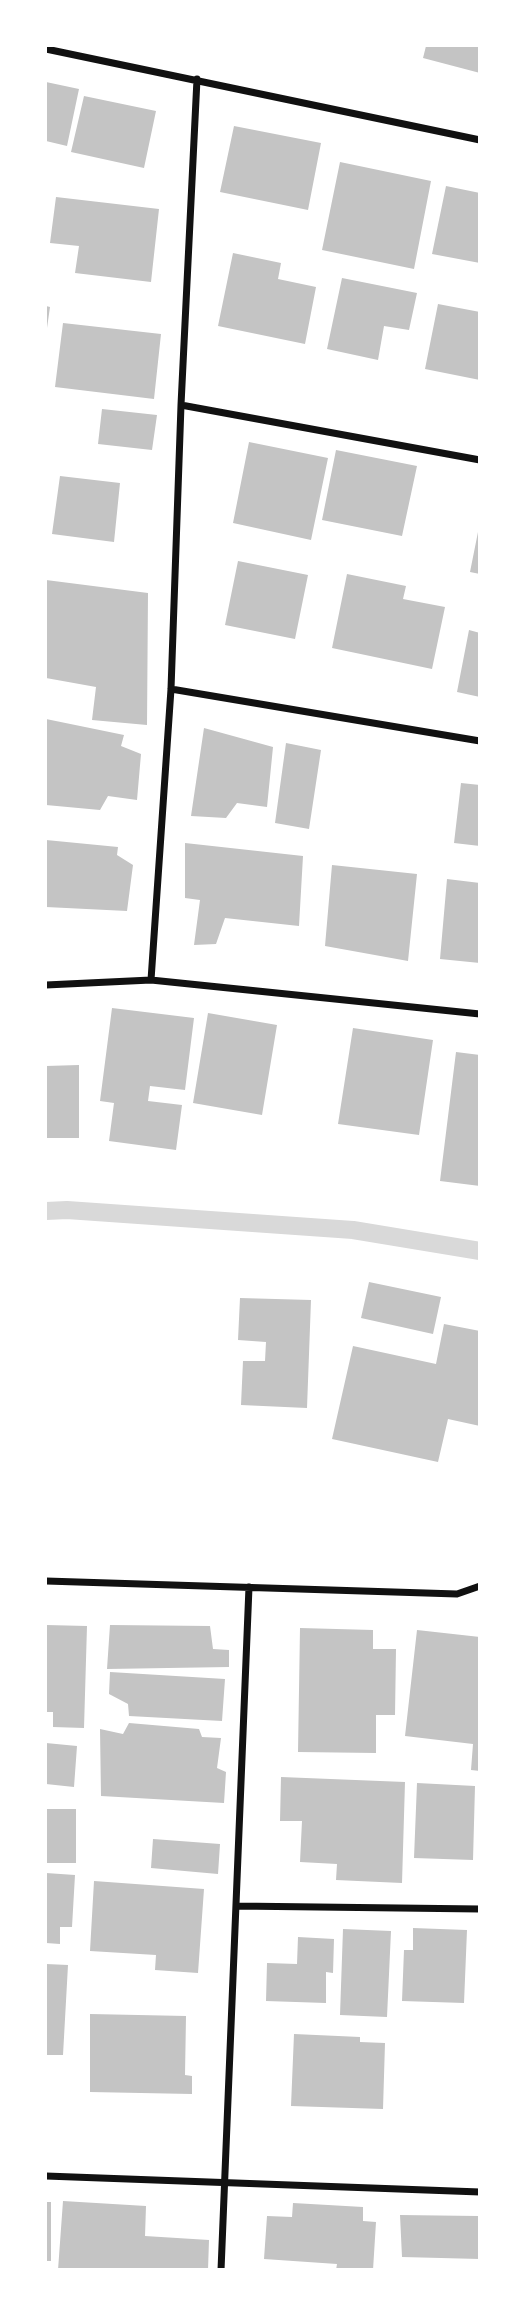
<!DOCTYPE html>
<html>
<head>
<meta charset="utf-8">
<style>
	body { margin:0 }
	#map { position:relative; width:525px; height:2315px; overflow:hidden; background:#fff; font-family:"Roboto Condensed",sans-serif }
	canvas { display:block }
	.frame { position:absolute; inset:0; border:47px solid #fff; pointer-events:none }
</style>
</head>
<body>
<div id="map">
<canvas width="525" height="2315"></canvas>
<div class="frame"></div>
</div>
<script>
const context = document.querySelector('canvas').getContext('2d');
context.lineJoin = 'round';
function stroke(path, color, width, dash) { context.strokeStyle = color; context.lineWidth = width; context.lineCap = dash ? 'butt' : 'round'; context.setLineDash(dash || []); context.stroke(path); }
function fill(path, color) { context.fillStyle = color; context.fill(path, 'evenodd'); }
const stream = new Path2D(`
	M 46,1211 L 67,1210 L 353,1230 L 480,1251`);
const building = new Path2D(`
	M 426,46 L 480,46 L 480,73 L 423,58 Z
	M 46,82 L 79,89 L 67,146 L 46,141 Z
	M 84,96 L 156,111 L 144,168 L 71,152 Z
	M 234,126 L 321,143 L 308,210 L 220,192 Z
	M 340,162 L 431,181 L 414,269 L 322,250 Z
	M 446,186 L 480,193 L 480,263 L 432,254 Z
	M 56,197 L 159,209 L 151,282 L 75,273 L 79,246 L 50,243 Z
	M 233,253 L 281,263 L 278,279 L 316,287 L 305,344 L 218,326 Z
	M 342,278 L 417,293 L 409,330 L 384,326 L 378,360 L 327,349 Z
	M 438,304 L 480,312 L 480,380 L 425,369 Z
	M 46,306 L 50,307 L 47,328 L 46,328 Z
	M 63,323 L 161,334 L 154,399 L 55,387 Z
	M 102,409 L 157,415 L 152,450 L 98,444 Z
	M 249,442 L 328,458 L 311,540 L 233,523 Z
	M 336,450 L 417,466 L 402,536 L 322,520 Z
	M 60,476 L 120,483 L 114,542 L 52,534 Z
	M 478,532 L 480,532 L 480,574 L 470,572 Z
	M 238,561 L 308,575 L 295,639 L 225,625 Z
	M 347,574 L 406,586 L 403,599 L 445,607 L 432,669 L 332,648 Z
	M 46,580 L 148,593 L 147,725 L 92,720 L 96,687 L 46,678 Z
	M 469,630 L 480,633 L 480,697 L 457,692 Z
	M 46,719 L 124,735 L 121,746 L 141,754 L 137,800 L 108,796 L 100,810 L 46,805 Z
	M 204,728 L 273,747 L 267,807 L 237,803 L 226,818 L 191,816 Z
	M 286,743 L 321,750 L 309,829 L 275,823 Z
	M 461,783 L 480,785 L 480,846 L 454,843 Z
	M 46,840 L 118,847 L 117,855 L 133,865 L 127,911 L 46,907 Z
	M 185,843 L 303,856 L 299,926 L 225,918 L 216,944 L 194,945 L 200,900 L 185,898 Z
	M 332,865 L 417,874 L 408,961 L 325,946 Z
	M 447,879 L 480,883 L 480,963 L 440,959 Z
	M 112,1008 L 194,1018 L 185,1090 L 150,1086 L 148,1101 L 182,1105 L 176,1150 L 109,1141 L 114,1103 L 100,1101 Z
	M 208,1013 L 277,1025 L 262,1115 L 193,1103 Z
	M 353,1028 L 433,1040 L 419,1135 L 338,1124 Z
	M 456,1052 L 480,1055 L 480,1186 L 440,1181 Z
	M 79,1065 L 79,1138 L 46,1138 L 46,1066 Z
	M 369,1282 L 441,1297 L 433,1334 L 361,1318 Z
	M 240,1298 L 311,1300 L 307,1408 L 241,1405 L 243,1361 L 265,1361 L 266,1342 L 238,1340 Z
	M 444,1324 L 480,1331 L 480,1426 L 448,1419 L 438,1462 L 332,1439 L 353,1346 L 436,1364 Z
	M 46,1625 L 87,1626 L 84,1728 L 53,1727 L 53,1712 L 46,1712 Z
	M 110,1625 L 210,1626 L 213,1649 L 229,1650 L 229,1667 L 107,1669 Z
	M 300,1628 L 373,1630 L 373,1649 L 396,1649 L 395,1715 L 376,1715 L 376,1753 L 298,1752 Z
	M 417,1630 L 480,1637 L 480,1771 L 471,1770 L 473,1744 L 405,1736 Z
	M 110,1672 L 225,1679 L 222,1721 L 129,1716 L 128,1704 L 109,1694 Z
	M 129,1723 L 199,1729 L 202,1737 L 221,1738 L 217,1768 L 226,1772 L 224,1803 L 101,1796 L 100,1729 L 123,1734 Z
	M 46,1743 L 77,1746 L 74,1787 L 46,1784 Z
	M 281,1777 L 405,1782 L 402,1883 L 336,1880 L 337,1864 L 300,1862 L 302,1821 L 280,1821 Z
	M 417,1783 L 475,1786 L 473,1860 L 414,1858 Z
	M 46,1809 L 76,1809 L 76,1863 L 46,1863 Z
	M 153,1839 L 220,1844 L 218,1874 L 151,1868 Z
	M 46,1873 L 75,1875 L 72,1927 L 60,1927 L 60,1944 L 46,1943 Z
	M 94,1881 L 204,1889 L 198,1973 L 155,1970 L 156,1955 L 90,1951 Z
	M 413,1928 L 467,1930 L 464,2003 L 402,2001 L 404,1950 L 413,1950 Z
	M 343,1929 L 391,1931 L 387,2017 L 340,2015 Z
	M 298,1937 L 334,1939 L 333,1973 L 326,1972 L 326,2003 L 266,2001 L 267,1963 L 297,1964 Z
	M 46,1964 L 68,1965 L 63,2055 L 46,2055 Z
	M 90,2014 L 186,2016 L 185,2075 L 192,2076 L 192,2094 L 90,2092 Z
	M 294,2034 L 360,2037 L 360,2042 L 385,2043 L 383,2109 L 291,2106 Z
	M 63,2201 L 146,2206 L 145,2236 L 209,2240 L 208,2270 L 58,2270 Z
	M 46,2202 L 51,2202 L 51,2261 L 46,2261 Z
	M 293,2203 L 363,2207 L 363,2221 L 376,2222 L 373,2270 L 336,2270 L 337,2264 L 264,2259 L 267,2216 L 292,2217 Z
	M 400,2215 L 478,2216 L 480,2259 L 402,2257 Z`);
const minor = new Path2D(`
	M 46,49 L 480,140
	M 181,405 L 480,460
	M 171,689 L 480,741
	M 151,980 L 171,689 L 181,405 L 197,79
	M 46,985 L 151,980 L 480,1014
	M 46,1581 L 457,1594 L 480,1586
	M 236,1906 L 480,1909
	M 46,2176 L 480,2192
	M 221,2270 L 249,1587`);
stroke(stream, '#d9d9d9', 18);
fill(building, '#c4c4c4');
stroke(minor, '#111', 7);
</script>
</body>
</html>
